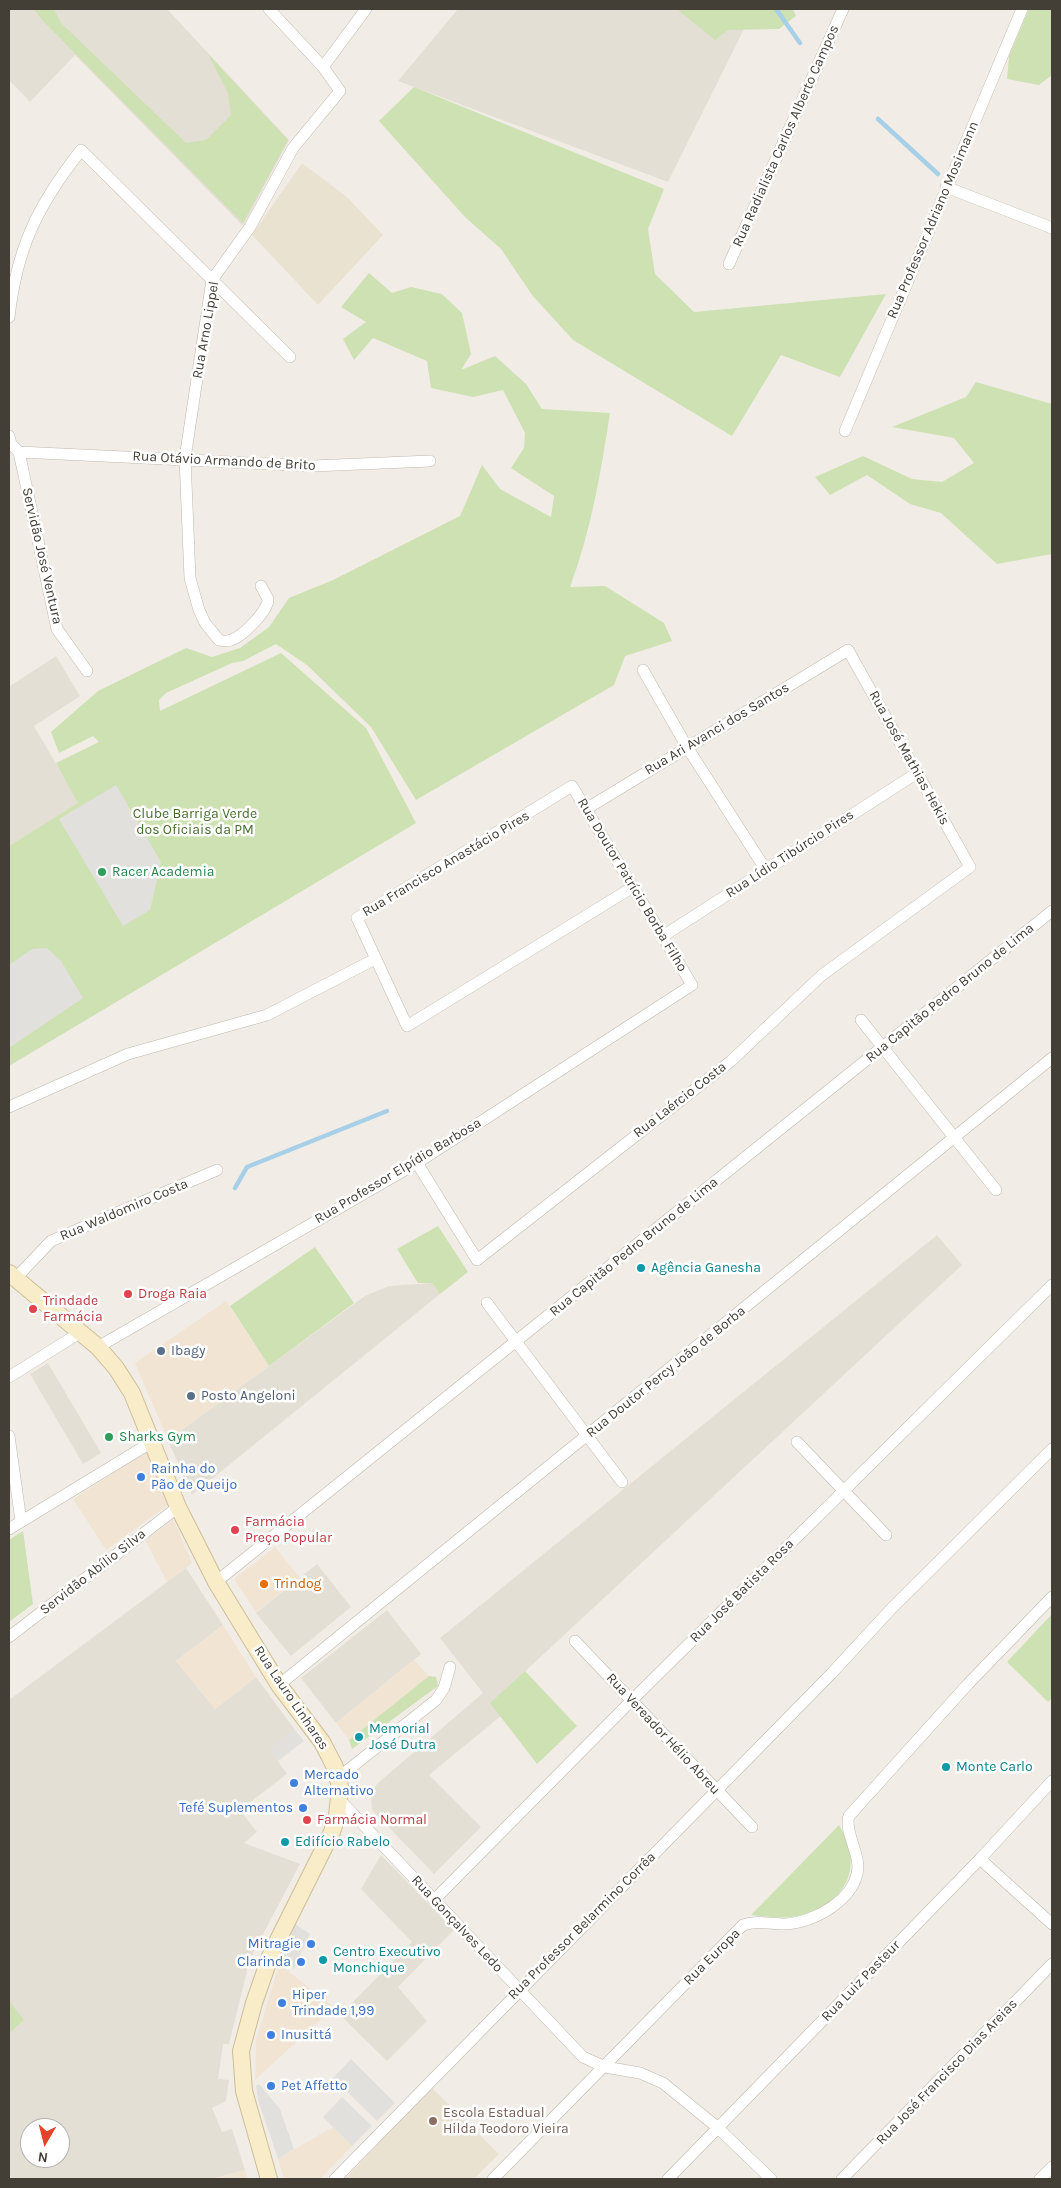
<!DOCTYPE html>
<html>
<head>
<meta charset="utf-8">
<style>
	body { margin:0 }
	#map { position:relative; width:1061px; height:2188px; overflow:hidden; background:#f1ede6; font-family:Karla,sans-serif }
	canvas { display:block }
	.frame { position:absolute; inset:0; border:10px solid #433e36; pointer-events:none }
	.north { position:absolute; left:20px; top:2118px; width:50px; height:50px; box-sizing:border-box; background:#fff; border:1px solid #b4b2af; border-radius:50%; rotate:188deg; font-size:14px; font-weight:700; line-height:20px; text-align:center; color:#433e36 }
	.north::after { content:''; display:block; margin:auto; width:18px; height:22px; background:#e4422a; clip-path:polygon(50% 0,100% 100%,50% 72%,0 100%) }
</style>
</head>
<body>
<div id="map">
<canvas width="1061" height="2188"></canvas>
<div class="frame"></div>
<div class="north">N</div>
</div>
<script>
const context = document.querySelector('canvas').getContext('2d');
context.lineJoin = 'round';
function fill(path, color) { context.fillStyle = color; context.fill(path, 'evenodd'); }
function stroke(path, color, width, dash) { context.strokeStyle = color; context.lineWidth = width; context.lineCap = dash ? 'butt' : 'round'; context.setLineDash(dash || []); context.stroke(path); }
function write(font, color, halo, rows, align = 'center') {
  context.font = font + ' Karla,sans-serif'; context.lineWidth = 5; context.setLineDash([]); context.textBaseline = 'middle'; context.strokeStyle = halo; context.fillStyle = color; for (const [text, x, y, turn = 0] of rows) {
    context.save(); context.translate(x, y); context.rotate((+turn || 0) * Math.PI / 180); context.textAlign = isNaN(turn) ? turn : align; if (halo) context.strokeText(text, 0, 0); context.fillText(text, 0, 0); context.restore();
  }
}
const residential = new Path2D(`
	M 9,9 L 167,9 L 289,140 L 243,226 L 75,55 L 30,102 L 9,80 Z
	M 458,9 L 754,9 L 668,182 L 398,81 Z
	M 56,656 L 80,696 L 34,726 L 79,803 L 9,846 L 9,683 L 10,686 Z
	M 937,1235 L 962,1265 L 491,1703 L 501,1716 L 429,1775 L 481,1827 L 434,1874 L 372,1810 L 371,1799 L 372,1790 L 378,1783 L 483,1693 L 440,1638 Z
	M 432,1283 L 440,1294 L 192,1495 L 168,1440 L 365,1296 L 389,1286 Z
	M 48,1363 L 101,1453 L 83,1464 L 30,1374 Z
	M 317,1564 L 351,1607 L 291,1656 L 256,1613 Z
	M 186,1568 L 223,1625 L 176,1661 L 215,1709 L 256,1677 L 295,1730 L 270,1750 L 287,1774 L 240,1810 L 257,1832 L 244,1843 L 300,1864 L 250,1959 L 229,2044 L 223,2044 L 218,2079 L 229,2080 L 226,2101 L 212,2108 L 222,2132 L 232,2129 L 245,2170 L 211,2179 L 9,2179 L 9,1700 ZM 30,2128 L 60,2128 L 60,2158 L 30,2158 Z
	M 387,1610 L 421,1654 L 336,1723 L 301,1678 Z
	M 381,1855 L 454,1930 L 398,1987 L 427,2021 L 387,2061 L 340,2015 L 412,1942 L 361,1889 Z`);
const commercial = new Path2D(`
	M 226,1301 L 269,1366 L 168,1440 L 135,1363 Z
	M 152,1448 L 171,1503 L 106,1550 L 73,1499 Z
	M 173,1519 L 192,1563 L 167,1582 L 145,1540 Z
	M 275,1547 L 300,1578 L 256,1612 L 234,1579 Z
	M 223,1625 L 256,1677 L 215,1709 L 176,1661 Z
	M 414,1660 L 429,1676 L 349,1740 L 336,1723 Z
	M 279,1964 L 334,2007 L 255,2080 L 256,2041 Z
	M 333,2127 L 352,2146 L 320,2179 L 284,2179 L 278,2159 Z
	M 245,2170 L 248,2179 L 211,2179 Z`);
const education = new Path2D(`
	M 302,163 L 347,197 L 383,235 L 318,305 L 252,235 Z
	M 432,2088 L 499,2154 L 474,2179 L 345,2179 Z`);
const green = new Path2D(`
	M 34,9 L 54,9 L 61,23 L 186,143 L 206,140 L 231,115 L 228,93 L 208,54 L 288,140 L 243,223 L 43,21 Z
	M 677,9 L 793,9 L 796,16 L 779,29 L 728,30 L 715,40 Z
	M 1029,9 L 1052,9 L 1052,75 L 1039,85 L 1007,79 L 1009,56 Z
	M 414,87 L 664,189 L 648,229 L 655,274 L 694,312 L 886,294 L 840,377 L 781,355 L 732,436 L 573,340 L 532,295 L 501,249 L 465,217 L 379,121 Z
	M 369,273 L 392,293 L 411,287 L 442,294 L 462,313 L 471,354 L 461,370 L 495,356 L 526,384 L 542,409 L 610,413 C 601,472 591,531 570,587 L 605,586 L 664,623 L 672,641 L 625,656 L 614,685 L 416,800 L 371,727 L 307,665 L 276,644 L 243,661 L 232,663 L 166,693 L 159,700 L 160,711 L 281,653 L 366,728 L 416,823 L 9,1066 L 9,846 L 78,803 L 56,763 L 99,742 L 93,736 L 59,753 L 51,732 L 98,691 L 186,648 L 212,657 L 240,648 L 269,627 L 289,598 L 333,580 L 460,516 L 482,465 L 500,489 L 551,517 L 554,496 L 511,468 L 524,448 L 525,433 L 503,390 L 473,397 L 431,388 L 427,361 L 373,338 L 354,360 L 343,339 L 366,322 L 341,307 Z
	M 976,382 L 1052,404 L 1052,554 L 997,564 L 941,513 L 910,504 L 867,475 L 830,495 L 815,477 L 863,456 L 912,479 L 942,482 L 974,463 L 954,438 L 892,427 L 966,397 Z
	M 438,1226 L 468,1272 L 440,1294 L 432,1283 L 418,1283 L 397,1249 Z
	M 315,1247 L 354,1303 L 269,1366 L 230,1306 Z
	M 23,1531 L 33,1604 L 9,1622 L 9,1540 Z
	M 1052,1614 L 1052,1698 L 1048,1702 L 1007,1662 Z
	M 525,1671 L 577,1726 L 537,1764 L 490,1703 Z
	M 429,1676 L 436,1677 L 438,1686 L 352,1749 L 349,1740 Z
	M 839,1825 C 862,1863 851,1897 808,1913 C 791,1920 769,1917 751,1915 Z
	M 9,2001 L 24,2020 L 9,2033 Z`);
const parking = new Path2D(`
	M 116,785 L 161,862 L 150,910 L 123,926 L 59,819 Z
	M 47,948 L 61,961 L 83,998 L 9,1048 L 9,965 L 32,949 Z
	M 295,1730 L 304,1741 L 278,1761 L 269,1750 Z
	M 295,1924 L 310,1934 L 294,1969 L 281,1961 Z
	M 351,2059 L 395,2103 L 377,2121 L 333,2078 Z
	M 259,2084 L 280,2109 L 294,2149 L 278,2159 L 258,2100 L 256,2086 Z
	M 342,2097 L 372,2126 L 352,2146 L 323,2117 Z`);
const stream = new Path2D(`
	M 776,9 L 800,43
	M 878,119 L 938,174
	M 235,1188 L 247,1167 L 387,1111`);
const minor = new Path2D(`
	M 323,67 L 366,9
	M 946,187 L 1052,228
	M 729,264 L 843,9
	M 9,317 C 17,247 38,205 81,150 L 290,357
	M 845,431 L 1022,9
	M 9,436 L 11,444 L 19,452 L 57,629 L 87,671
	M 19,452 L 313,466 L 430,461
	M 261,586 L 268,599 C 269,610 242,637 231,640 C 227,642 223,641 219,640 L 205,623 L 199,610 L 190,578 L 185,458 L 212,280 L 250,227 L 293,148 L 340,91 L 323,67 L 269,9
	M 643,670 L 687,747 L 766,870
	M 663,936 L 917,773
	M 861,1020 L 996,1190
	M 9,1107 L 128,1054 L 267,1015 L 375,959
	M 417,1163 L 477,1260 L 731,1061 L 822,975 L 970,867 L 848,650 L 586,809
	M 15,1279 L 51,1241 L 217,1170
	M 487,1303 L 622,1482
	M 98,1347 L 417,1163 L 692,985 L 572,786 L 357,918 L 407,1026 L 633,887
	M 9,1377 L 81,1332
	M 9,1436 L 21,1521
	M 797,1442 L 886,1535
	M 9,1529 L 152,1442
	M 216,1582 L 1052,911
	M 9,1637 L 178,1507
	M 575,1641 L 752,1827
	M 279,1685 L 1052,1058
	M 338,1778 L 436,1700 L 444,1688 L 450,1667
	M 339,1799 L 583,2057 L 605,2067 L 640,2073 L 663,2083 L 717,2127 L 771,2179
	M 980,1859 L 1052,1924
	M 434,1900 L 632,1700 L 1052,1285
	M 335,2179 L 831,1674 L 892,1608 L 1052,1449
	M 493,2179 L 743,1925 C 758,1920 770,1924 785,1924 C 813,1923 856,1900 858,1867 C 858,1851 844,1829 849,1816 L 968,1684 L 1052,1597
	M 668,2179 L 980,1859 L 1052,1781
	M 842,2179 L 1052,1964
	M 1040,2179 L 1052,2167`);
const secondary = new Path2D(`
	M 9,1273 L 98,1347 L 116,1368 L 132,1393 L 178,1507 L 216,1582 L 279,1685 L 322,1742 L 335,1767 L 340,1787 L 337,1816 L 332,1832 L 271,1954 L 254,2003 L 241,2051 L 244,2091 L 269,2179`);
const markers = [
	[102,872,5,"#2e9e5b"],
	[641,1268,5,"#0f9aa8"],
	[128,1294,5,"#e0444e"],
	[33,1309,5,"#e0444e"],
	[161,1351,5,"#5c6f8a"],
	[191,1396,5,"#5c6f8a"],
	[109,1437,5,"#2e9e5b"],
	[141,1477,5,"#3f7fe0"],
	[235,1530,5,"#e0444e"],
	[264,1584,5,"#e8710a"],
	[359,1737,5,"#0f9aa8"],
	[946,1767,5,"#0f9aa8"],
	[294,1783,5,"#3f7fe0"],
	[303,1808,5,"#3f7fe0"],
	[307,1820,5,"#e0444e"],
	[285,1842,5,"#0f9aa8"],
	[311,1944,5,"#3f7fe0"],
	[323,1960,5,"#0f9aa8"],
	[301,1962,5,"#3f7fe0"],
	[282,2003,5,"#3f7fe0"],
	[271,2035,5,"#3f7fe0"],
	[271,2086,5,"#3f7fe0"],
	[433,2121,5,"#8d6e63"]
];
const streetNames = [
	["Rua Radialista Carlos Alberto Campos",786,136,-66],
	["Rua Professor Adriano Mosimann",933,220,-67],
	["Rua Arno Lippel",206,330,-80],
	["Rua Otávio Armando de Brito",224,461,3],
	["Servidão José Ventura",42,556,77],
	["Rua Ari Avanci dos Santos",717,729,-31],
	["Rua José Mathias Hekis",909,758,61],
	["Rua Lídio Tibúrcio Pires",790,854,-33],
	["Rua Francisco Anastácio Pires",446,864,-31],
	["Rua Doutor Patrício Borba Filho",632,885,59],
	["Rua Capitão Pedro Bruno de Lima",950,993,-39],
	["Rua Laércio Costa",680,1100,-38],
	["Rua Professor Elpídio Barbosa",398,1171,-31],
	["Rua Waldomiro Costa",124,1210,-23],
	["Rua Capitão Pedro Bruno de Lima",634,1247,-39],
	["Rua Doutor Percy João de Borba",666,1372,-39],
	["Servidão Abílio Silva",93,1572,-38],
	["Rua José Batista Rosa",742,1591,-45],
	["Rua Lauro Linhares",291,1698,56],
	["Rua Vereador Hélio Abreu",663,1734,47],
	["Rua Gonçalves Ledo",457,1924,47],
	["Rua Professor Belarmino Corrêa",582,1926,-45],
	["Rua Europa",712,1957,-45],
	["Rua Luiz Pasteur",861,1981,-46],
	["Rua José Francisco Dias Areias",947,2072,-46]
];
const parkNames = [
	["Clube Barriga Verde",195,814],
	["dos Oficiais da PM",195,830]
];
const leisureNames = [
	["Racer Academia",112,872],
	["Sharks Gym",119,1437]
];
const cultureNames = [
	["Agência Ganesha",651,1268],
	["Memorial",369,1729],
	["José Dutra",369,1745],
	["Monte Carlo",956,1767],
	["Edifício Rabelo",295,1842],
	["Centro Executivo",333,1952],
	["Monchique",333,1968]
];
const healthNames = [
	["Droga Raia",138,1294],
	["Trindade",43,1301],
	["Farmácia",43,1317],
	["Farmácia",245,1522],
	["Preço Popular",245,1538],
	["Farmácia Normal",317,1820]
];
const serviceNames = [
	["Ibagy",171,1351],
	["Posto Angeloni",201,1396]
];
const shopNames = [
	["Rainha do",151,1469],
	["Pão de Queijo",151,1485],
	["Mercado",304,1775],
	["Alternativo",304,1791],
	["Tefé Suplementos",293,1808,"right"],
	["Mitragie",301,1944,"right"],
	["Clarinda",291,1962,"right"],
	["Hiper",292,1995],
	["Trindade 1,99",292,2011],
	["Inusittá",281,2035],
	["Pet Affetto",281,2086]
];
const foodNames = [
	["Trindog",274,1584]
];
const educationNames = [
	["Escola Estadual",443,2113],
	["Hilda Teodoro Vieira",443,2129]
];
fill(residential, '#e4dfd4');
fill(commercial, '#f1e4d3');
fill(education, '#e9e2d1');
fill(green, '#cde1b2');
fill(parking, '#e2e0dd');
stroke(stream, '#a8cfe8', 4.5);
stroke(minor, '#beb8ac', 12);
stroke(secondary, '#ccbe99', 18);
stroke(minor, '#fff', 11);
stroke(secondary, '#f9ecc8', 16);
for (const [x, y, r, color] of markers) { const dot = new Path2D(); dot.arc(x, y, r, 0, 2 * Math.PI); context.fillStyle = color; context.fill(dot); stroke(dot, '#fff', 2); }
write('14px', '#433e36', '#fff', streetNames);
write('14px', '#486e2f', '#fff', parkNames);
write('14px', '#27864d', '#fff', leisureNames, 'left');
write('14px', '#0d838f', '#fff', cultureNames, 'left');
write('14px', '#be3a42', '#fff', healthNames, 'left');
write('14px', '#4e5e75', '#fff', serviceNames, 'left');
write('14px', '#366cbe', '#fff', shopNames, 'left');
write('14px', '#c56008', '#fff', foodNames, 'left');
write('14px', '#785e54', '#fff', educationNames, 'left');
</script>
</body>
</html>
